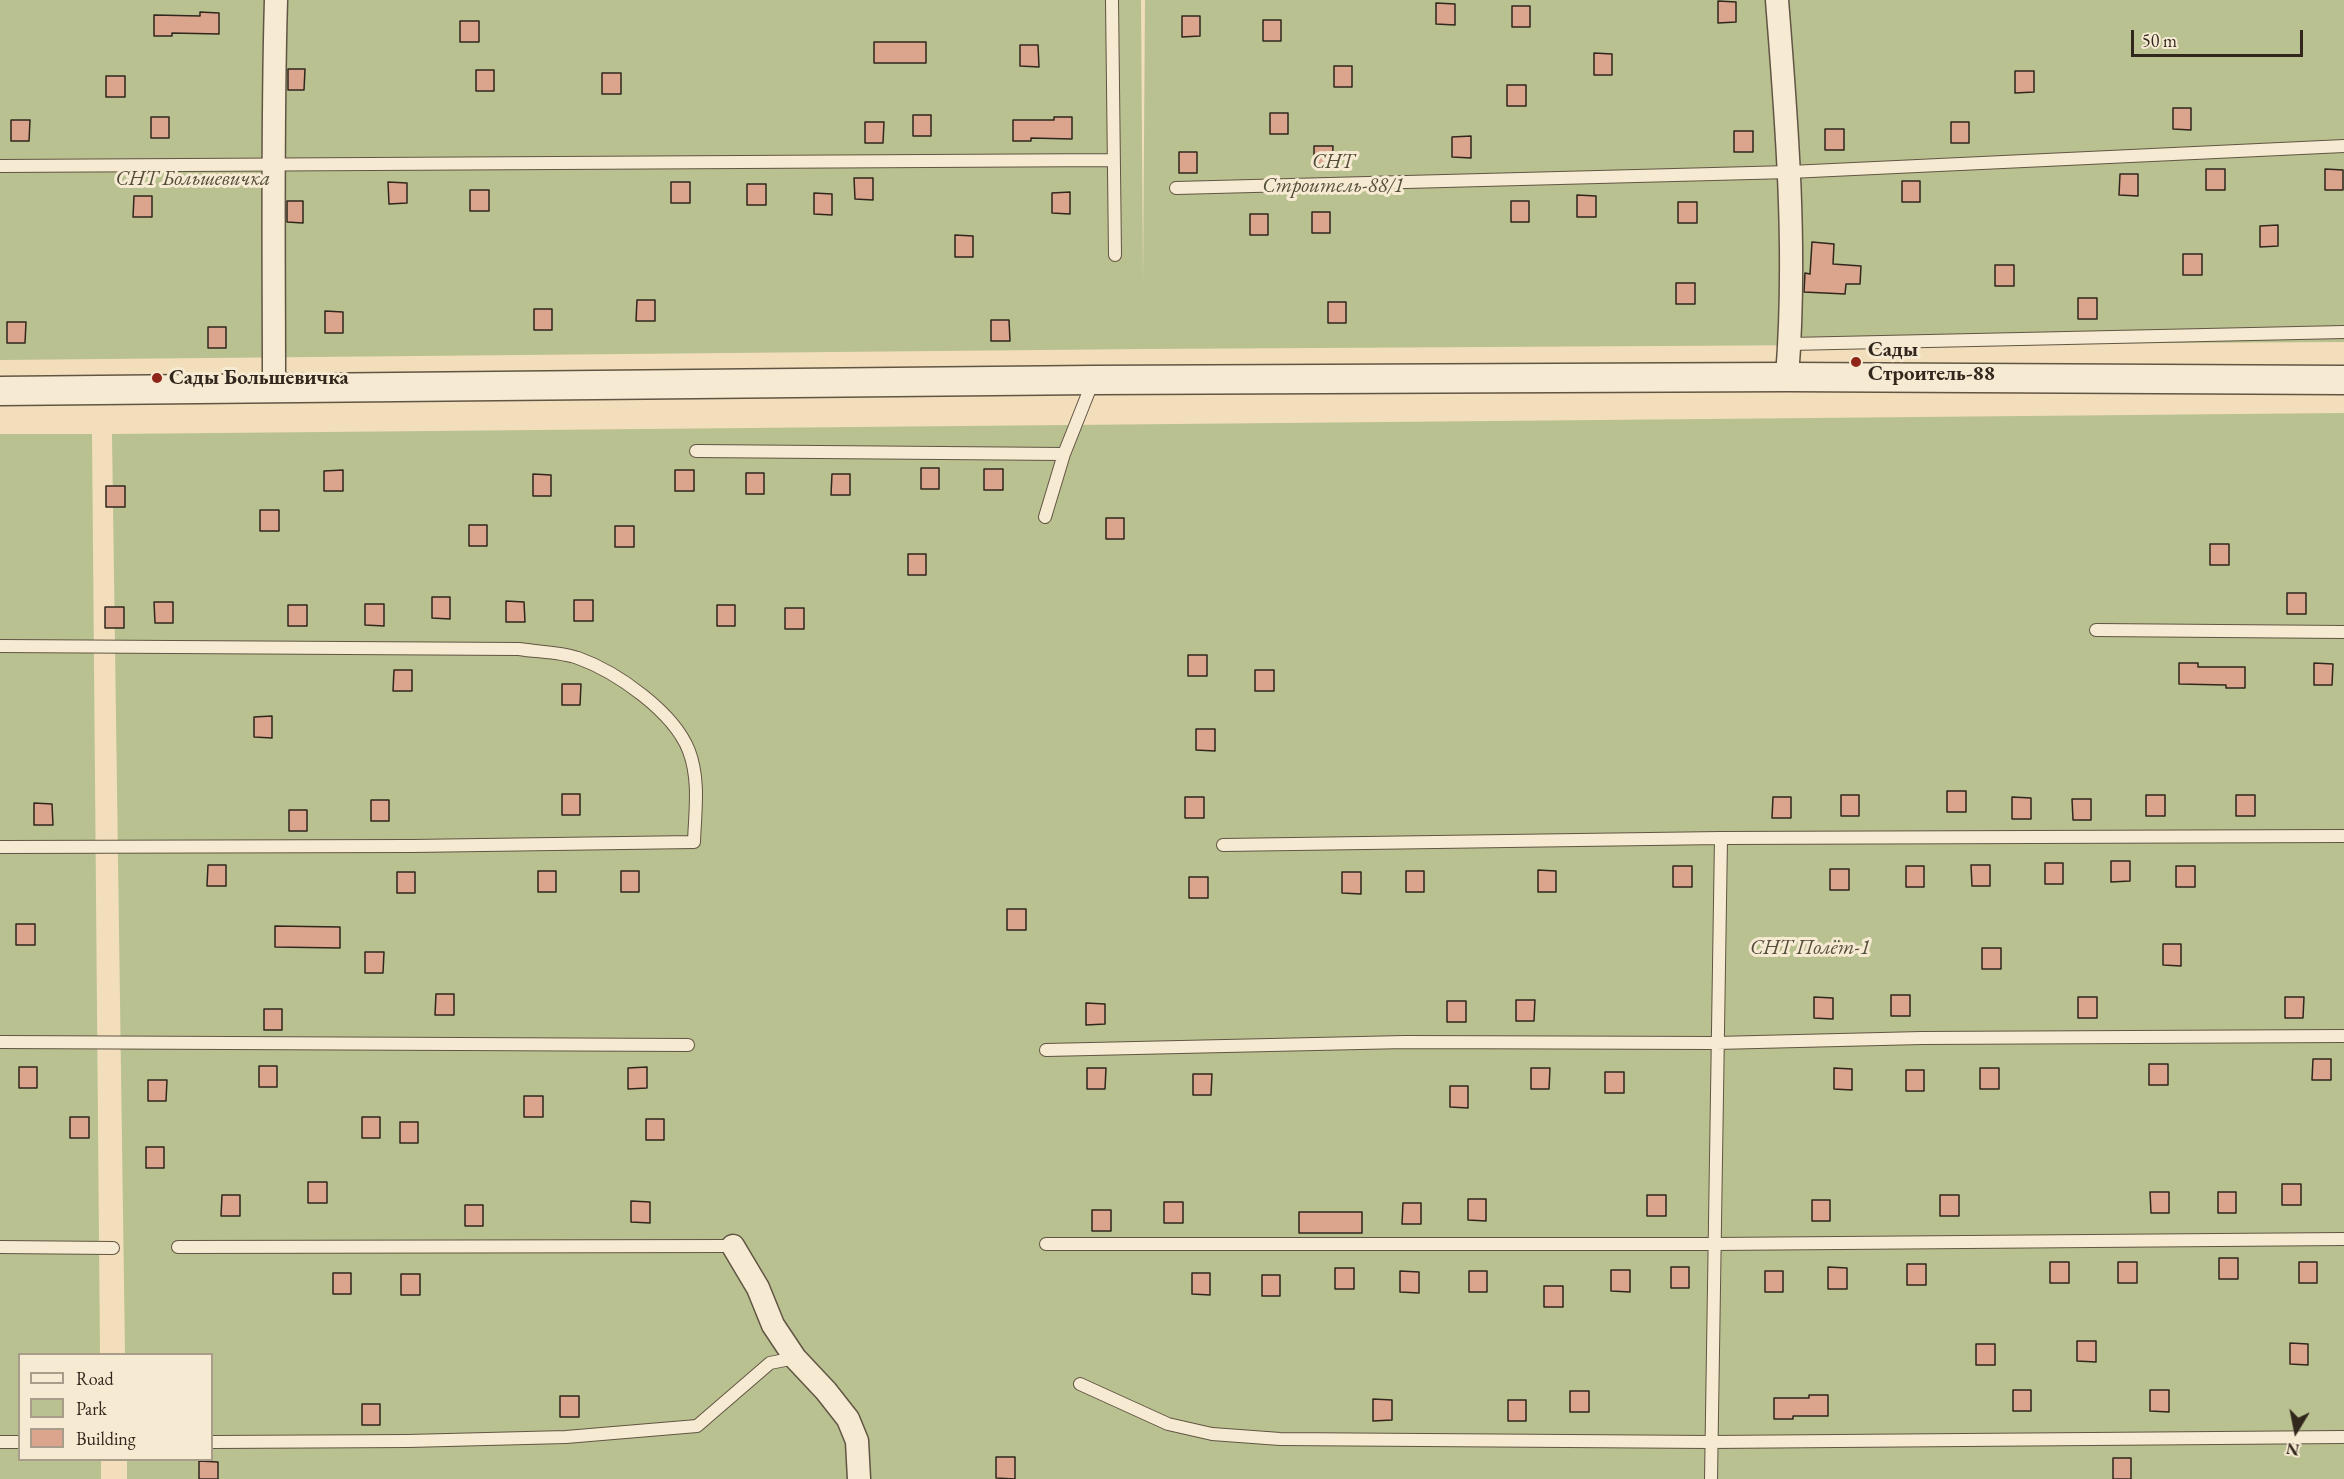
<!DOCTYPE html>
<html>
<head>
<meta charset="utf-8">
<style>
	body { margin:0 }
	#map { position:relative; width:2344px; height:1479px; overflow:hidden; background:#f2deba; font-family:"EB Garamond",serif }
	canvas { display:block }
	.legend { position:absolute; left:18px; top:1353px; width:195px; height:108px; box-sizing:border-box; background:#f7ead2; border:2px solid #a89c8a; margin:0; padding:8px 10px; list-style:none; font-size:18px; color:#31271d }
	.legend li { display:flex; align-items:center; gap:12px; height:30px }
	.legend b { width:30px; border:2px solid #a89c8a }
	.north { position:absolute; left:2266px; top:1401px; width:60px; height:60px; -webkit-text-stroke:4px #f7ead2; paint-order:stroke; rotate:190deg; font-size:16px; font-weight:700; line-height:24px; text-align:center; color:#31271d }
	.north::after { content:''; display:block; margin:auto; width:21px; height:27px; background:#31271d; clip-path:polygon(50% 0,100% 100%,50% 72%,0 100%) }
	.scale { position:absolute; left:2131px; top:30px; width:172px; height:27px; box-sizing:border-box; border:3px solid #31271d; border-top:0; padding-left:8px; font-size:18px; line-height:21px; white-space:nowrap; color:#31271d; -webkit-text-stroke:4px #f7ead2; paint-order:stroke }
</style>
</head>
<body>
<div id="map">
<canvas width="2344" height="1479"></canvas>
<ul class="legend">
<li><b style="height:8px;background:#f7ead2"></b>Road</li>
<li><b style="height:16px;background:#b9c190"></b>Park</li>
<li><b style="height:16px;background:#dba48d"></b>Building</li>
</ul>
<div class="north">N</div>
<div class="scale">50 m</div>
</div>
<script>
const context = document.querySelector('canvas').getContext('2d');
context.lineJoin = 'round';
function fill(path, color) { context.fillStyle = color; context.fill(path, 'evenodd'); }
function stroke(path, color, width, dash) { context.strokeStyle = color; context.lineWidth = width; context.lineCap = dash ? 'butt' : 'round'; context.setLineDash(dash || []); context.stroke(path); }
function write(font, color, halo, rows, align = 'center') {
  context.font = font + ' "EB Garamond",serif'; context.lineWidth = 6; context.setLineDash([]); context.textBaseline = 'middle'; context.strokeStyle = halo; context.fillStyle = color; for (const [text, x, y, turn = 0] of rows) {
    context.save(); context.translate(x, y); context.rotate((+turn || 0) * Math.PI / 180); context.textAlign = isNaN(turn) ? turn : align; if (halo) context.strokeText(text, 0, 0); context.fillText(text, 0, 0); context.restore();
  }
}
const green = new Path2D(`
	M 0,0 L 1141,0 L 1143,283 L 1145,0 L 2344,0 L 2344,342 L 1144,349 L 0,360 Z
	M 2344,413 L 2344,1479 L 127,1479 L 127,1460 L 212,1460 L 212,1354 L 125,1354 L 112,434 Z
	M 0,434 L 92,434 L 100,1354 L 20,1354 L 20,1460 L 101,1460 L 101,1479 L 0,1479 Z`);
const building = new Path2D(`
	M 1718,1 L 1736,2 L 1736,22 L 1718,23 Z
	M 1436,3 L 1455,4 L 1455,25 L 1436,24 Z
	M 1512,6 L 1530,6 L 1530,27 L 1512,27 Z
	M 200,12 L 219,13 L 219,34 L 172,33 L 172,36 L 154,36 L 154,15 L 200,16 Z
	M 1182,16 L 1200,16 L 1200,36 L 1182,37 Z
	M 1263,20 L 1281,20 L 1281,41 L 1263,41 Z
	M 460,21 L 479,21 L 479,42 L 460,42 Z
	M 874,42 L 926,42 L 926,63 L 874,63 Z
	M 1020,45 L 1038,45 L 1039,67 L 1020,66 Z
	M 1594,53 L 1612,54 L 1612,75 L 1594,75 Z
	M 1334,66 L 1352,66 L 1352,87 L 1334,87 Z
	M 288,69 L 305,69 L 304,90 L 288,90 Z
	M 476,70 L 494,70 L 494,91 L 476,91 Z
	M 2015,71 L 2034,71 L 2034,92 L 2015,93 Z
	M 602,73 L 621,73 L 621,94 L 602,94 Z
	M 106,76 L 125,76 L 125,97 L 106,97 Z
	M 1507,85 L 1526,85 L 1526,106 L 1507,106 Z
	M 2173,108 L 2191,108 L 2191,130 L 2173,129 Z
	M 1270,113 L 1288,113 L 1288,134 L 1270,134 Z
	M 913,115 L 931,115 L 931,136 L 913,136 Z
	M 151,117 L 169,117 L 169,138 L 151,138 Z
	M 1054,117 L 1072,117 L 1072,139 L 1031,138 L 1031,141 L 1013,141 L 1013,120 L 1054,120 Z
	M 11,120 L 30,120 L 29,141 L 11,141 Z
	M 865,122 L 884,122 L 883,143 L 865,143 Z
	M 1951,122 L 1969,122 L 1969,143 L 1951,143 Z
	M 1825,129 L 1844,129 L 1844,150 L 1825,150 Z
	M 1734,131 L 1753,131 L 1753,152 L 1734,152 Z
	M 1471,136 L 1471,158 L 1452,157 L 1452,137 Z
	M 1314,146 L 1333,146 L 1332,167 L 1314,167 Z
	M 1179,152 L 1197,152 L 1197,173 L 1179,173 Z
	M 2206,169 L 2225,169 L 2225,190 L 2206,190 Z
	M 2325,169 L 2343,170 L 2343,190 L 2325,190 Z
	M 2120,174 L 2138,174 L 2138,196 L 2119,195 Z
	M 854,178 L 873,178 L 873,200 L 855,199 Z
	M 1902,181 L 1920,181 L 1920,202 L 1902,202 Z
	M 388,182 L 407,183 L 407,203 L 389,204 Z
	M 671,182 L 690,182 L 690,203 L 671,203 Z
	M 747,184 L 766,184 L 766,205 L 747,205 Z
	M 470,190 L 489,190 L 489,211 L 470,211 Z
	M 1070,192 L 1070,214 L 1052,213 L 1052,193 Z
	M 814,193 L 832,194 L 832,215 L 814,214 Z
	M 1577,195 L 1596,196 L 1596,217 L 1577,217 Z
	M 134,196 L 152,196 L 152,217 L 133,217 Z
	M 287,201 L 303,201 L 303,223 L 287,222 Z
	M 1511,201 L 1529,201 L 1529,222 L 1511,222 Z
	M 1678,202 L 1697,202 L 1697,223 L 1678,223 Z
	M 1312,212 L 1330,212 L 1330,233 L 1312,233 Z
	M 1250,214 L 1268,214 L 1268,235 L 1250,235 Z
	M 2278,225 L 2278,246 L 2260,247 L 2260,226 Z
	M 955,235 L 973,236 L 973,257 L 955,257 Z
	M 1812,242 L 1834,244 L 1833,264 L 1861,266 L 1860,284 L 1846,284 L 1845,294 L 1804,292 L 1805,273 L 1810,274 Z
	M 2183,254 L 2202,254 L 2202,275 L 2183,275 Z
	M 1995,265 L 2014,265 L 2014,286 L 1995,286 Z
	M 1676,283 L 1695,283 L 1695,304 L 1676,304 Z
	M 2078,298 L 2097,298 L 2097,319 L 2078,319 Z
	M 637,300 L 655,300 L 655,321 L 636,321 Z
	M 1328,302 L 1346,302 L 1346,323 L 1328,323 Z
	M 534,309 L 552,309 L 552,330 L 534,330 Z
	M 325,311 L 343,312 L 343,333 L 325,333 Z
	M 991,320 L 1009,320 L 1010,341 L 991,341 Z
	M 7,322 L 26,322 L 25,343 L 7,343 Z
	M 208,327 L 226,327 L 226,348 L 208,348 Z
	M 921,468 L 939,468 L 939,489 L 921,489 Z
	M 984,469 L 1003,469 L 1003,490 L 984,490 Z
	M 343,470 L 343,491 L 324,491 L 324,471 Z
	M 675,470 L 694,470 L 694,491 L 675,491 Z
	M 746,473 L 764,473 L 764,494 L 746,494 Z
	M 533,474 L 551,475 L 551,496 L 533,496 Z
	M 832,474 L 850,474 L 850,495 L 831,495 Z
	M 106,486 L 125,486 L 125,507 L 106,507 Z
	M 260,510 L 279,510 L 279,531 L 260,531 Z
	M 1106,518 L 1124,518 L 1124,539 L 1106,539 Z
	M 469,525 L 487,525 L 487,546 L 469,546 Z
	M 615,526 L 634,526 L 634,547 L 615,547 Z
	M 2210,544 L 2229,544 L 2229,565 L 2210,565 Z
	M 908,554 L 926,554 L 926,575 L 908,575 Z
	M 2287,593 L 2306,593 L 2306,614 L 2287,614 Z
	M 432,597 L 450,597 L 450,619 L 432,618 Z
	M 574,600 L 593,600 L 593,621 L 574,621 Z
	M 506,601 L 524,602 L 525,622 L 506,622 Z
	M 154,602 L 173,602 L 173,623 L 155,623 Z
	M 365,604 L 384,604 L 384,626 L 365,625 Z
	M 288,605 L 307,605 L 307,626 L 288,626 Z
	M 717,605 L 735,605 L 735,626 L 717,626 Z
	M 105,607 L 124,607 L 124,628 L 105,628 Z
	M 785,608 L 804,608 L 804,629 L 785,629 Z
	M 1188,655 L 1207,655 L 1207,676 L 1188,676 Z
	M 2179,663 L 2198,663 L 2198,667 L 2245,667 L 2245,688 L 2226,688 L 2226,685 L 2179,684 Z
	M 2314,663 L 2333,664 L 2332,685 L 2314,685 Z
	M 394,670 L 412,670 L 412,691 L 393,691 Z
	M 1255,670 L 1274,670 L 1274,691 L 1255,691 Z
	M 562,684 L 581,684 L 580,705 L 562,705 Z
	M 272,716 L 272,738 L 254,737 L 254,717 Z
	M 1196,729 L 1215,729 L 1215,751 L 1196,750 Z
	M 1947,791 L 1966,791 L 1966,812 L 1947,812 Z
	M 562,794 L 580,794 L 580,815 L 562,815 Z
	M 1841,795 L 1859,795 L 1859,816 L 1841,816 Z
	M 2146,795 L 2165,795 L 2165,816 L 2146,816 Z
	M 2236,795 L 2255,795 L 2255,816 L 2236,816 Z
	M 1185,797 L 1204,797 L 1204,818 L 1185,818 Z
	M 1773,797 L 1791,797 L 1791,818 L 1772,818 Z
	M 2012,797 L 2031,798 L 2031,819 L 2012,819 Z
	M 2072,799 L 2091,799 L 2091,820 L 2073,820 Z
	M 371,800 L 389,800 L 389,821 L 371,821 Z
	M 34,803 L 52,804 L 53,825 L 34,825 Z
	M 289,810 L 307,810 L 307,831 L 289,831 Z
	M 2111,861 L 2130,861 L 2130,881 L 2111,882 Z
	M 2045,863 L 2063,863 L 2063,884 L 2045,884 Z
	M 208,865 L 226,865 L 226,886 L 207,886 Z
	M 1971,865 L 1990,865 L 1990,886 L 1972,886 Z
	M 1673,866 L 1692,866 L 1692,887 L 1673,887 Z
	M 1906,866 L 1924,866 L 1924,887 L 1906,887 Z
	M 2176,866 L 2195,866 L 2195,887 L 2176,887 Z
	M 1830,869 L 1849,869 L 1849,890 L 1830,890 Z
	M 1538,870 L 1556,871 L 1556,892 L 1538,892 Z
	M 538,871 L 556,871 L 556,892 L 538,892 Z
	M 621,871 L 639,871 L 639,892 L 621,892 Z
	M 1406,871 L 1424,871 L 1424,892 L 1406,892 Z
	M 397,872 L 415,872 L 415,893 L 397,893 Z
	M 1342,872 L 1361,872 L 1361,894 L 1342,893 Z
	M 1189,877 L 1208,877 L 1208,898 L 1189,898 Z
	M 1007,909 L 1026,909 L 1026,930 L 1007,930 Z
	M 16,924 L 35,924 L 35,945 L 16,945 Z
	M 275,926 L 340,927 L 340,948 L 275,947 Z
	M 2163,944 L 2181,944 L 2181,966 L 2163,965 Z
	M 1982,948 L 2001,948 L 2001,969 L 1982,969 Z
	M 365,952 L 384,952 L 383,973 L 365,973 Z
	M 436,994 L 454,994 L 454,1015 L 435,1015 Z
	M 1891,995 L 1910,995 L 1910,1016 L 1891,1016 Z
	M 1814,997 L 1833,998 L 1833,1019 L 1814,1018 Z
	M 2078,997 L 2097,997 L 2097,1018 L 2078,1018 Z
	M 2285,997 L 2304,997 L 2303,1018 L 2285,1018 Z
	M 1516,1000 L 1535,1000 L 1534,1021 L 1516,1021 Z
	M 1447,1001 L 1466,1001 L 1466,1022 L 1447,1022 Z
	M 1086,1003 L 1105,1004 L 1105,1024 L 1086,1025 Z
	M 264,1009 L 282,1009 L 282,1030 L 264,1030 Z
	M 2313,1059 L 2331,1059 L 2331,1080 L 2312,1080 Z
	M 2149,1064 L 2168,1064 L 2168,1085 L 2149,1085 Z
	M 259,1066 L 277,1066 L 277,1087 L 259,1087 Z
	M 19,1067 L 37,1067 L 37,1088 L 19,1088 Z
	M 647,1067 L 647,1088 L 628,1089 L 628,1068 Z
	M 1087,1068 L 1106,1068 L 1105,1089 L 1087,1089 Z
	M 1531,1068 L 1550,1068 L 1549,1089 L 1531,1089 Z
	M 1834,1068 L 1852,1069 L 1852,1090 L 1834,1089 Z
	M 1980,1068 L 1999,1068 L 1999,1089 L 1980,1089 Z
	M 1906,1070 L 1924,1070 L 1924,1091 L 1906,1091 Z
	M 1605,1072 L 1624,1072 L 1624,1093 L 1605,1093 Z
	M 1193,1074 L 1212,1074 L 1211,1095 L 1193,1095 Z
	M 148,1080 L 167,1080 L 166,1101 L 148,1101 Z
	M 1450,1086 L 1468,1086 L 1468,1108 L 1450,1107 Z
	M 524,1096 L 543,1096 L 543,1117 L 524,1117 Z
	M 70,1117 L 89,1117 L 89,1138 L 70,1138 Z
	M 362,1117 L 380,1117 L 380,1138 L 362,1138 Z
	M 646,1119 L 664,1119 L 664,1140 L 646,1140 Z
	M 400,1122 L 418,1122 L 418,1143 L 400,1143 Z
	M 146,1147 L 164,1147 L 164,1168 L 146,1168 Z
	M 308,1182 L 327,1182 L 327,1203 L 308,1203 Z
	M 2282,1184 L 2301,1184 L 2301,1205 L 2282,1205 Z
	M 2150,1192 L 2169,1192 L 2169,1213 L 2151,1213 Z
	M 2218,1192 L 2236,1192 L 2236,1213 L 2218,1213 Z
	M 222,1195 L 240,1195 L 240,1216 L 221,1216 Z
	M 1647,1195 L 1666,1195 L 1666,1216 L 1647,1216 Z
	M 1940,1195 L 1959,1195 L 1959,1216 L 1940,1216 Z
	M 1468,1199 L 1486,1199 L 1486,1221 L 1468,1220 Z
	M 1812,1200 L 1830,1200 L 1830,1221 L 1812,1221 Z
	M 631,1201 L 650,1202 L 650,1223 L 631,1222 Z
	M 1164,1202 L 1183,1202 L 1183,1223 L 1164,1223 Z
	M 1403,1203 L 1421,1203 L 1421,1224 L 1402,1224 Z
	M 465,1205 L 483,1205 L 483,1226 L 465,1226 Z
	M 1092,1210 L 1111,1210 L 1111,1231 L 1092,1231 Z
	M 1299,1212 L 1362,1212 L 1362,1233 L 1299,1233 Z
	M 2219,1258 L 2238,1258 L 2238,1279 L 2219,1279 Z
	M 2050,1262 L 2069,1262 L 2069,1283 L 2050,1283 Z
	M 2118,1262 L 2137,1262 L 2137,1283 L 2118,1283 Z
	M 2299,1262 L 2317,1262 L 2317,1283 L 2299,1283 Z
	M 1907,1264 L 1926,1264 L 1926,1285 L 1907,1285 Z
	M 1671,1267 L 1689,1267 L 1689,1288 L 1671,1288 Z
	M 1828,1267 L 1847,1268 L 1847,1289 L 1828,1289 Z
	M 1335,1268 L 1354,1268 L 1354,1289 L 1335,1289 Z
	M 1611,1270 L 1630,1270 L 1630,1292 L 1611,1291 Z
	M 1400,1271 L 1419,1272 L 1419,1293 L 1400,1292 Z
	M 1469,1271 L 1487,1271 L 1487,1292 L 1469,1292 Z
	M 1765,1271 L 1783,1271 L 1783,1292 L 1765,1292 Z
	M 333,1273 L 351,1273 L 351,1294 L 333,1294 Z
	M 1192,1273 L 1210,1273 L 1210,1295 L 1192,1294 Z
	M 401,1274 L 420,1274 L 420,1295 L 401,1295 Z
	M 1262,1275 L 1280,1275 L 1280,1296 L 1262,1296 Z
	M 1544,1286 L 1563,1286 L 1563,1307 L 1544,1307 Z
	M 2077,1341 L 2096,1341 L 2096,1362 L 2077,1361 Z
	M 2290,1343 L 2308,1344 L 2308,1365 L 2290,1364 Z
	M 1976,1344 L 1995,1344 L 1995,1365 L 1976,1365 Z
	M 2013,1390 L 2031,1390 L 2031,1411 L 2013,1411 Z
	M 2150,1390 L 2169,1390 L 2169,1412 L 2150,1411 Z
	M 1570,1391 L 1589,1391 L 1589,1412 L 1570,1412 Z
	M 1809,1395 L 1828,1395 L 1828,1416 L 1793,1416 L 1793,1419 L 1774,1419 L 1774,1398 L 1809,1398 Z
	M 560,1396 L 579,1396 L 579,1417 L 560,1417 Z
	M 1373,1399 L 1392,1400 L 1392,1420 L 1373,1421 Z
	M 1508,1400 L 1526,1400 L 1526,1421 L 1508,1421 Z
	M 362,1404 L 380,1404 L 380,1425 L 362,1425 Z
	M 996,1457 L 1015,1457 L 1015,1479 L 996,1478 Z
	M 2113,1458 L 2131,1458 L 2131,1479 L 2113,1479 Z
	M 199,1461 L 218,1462 L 218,1479 L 199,1479 Z`);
const service = new Path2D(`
	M 1112,0 L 1115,255
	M 0,166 L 1113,160
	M 1176,188 L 1790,172 L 2344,146
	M 1790,344 L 2344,332
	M 696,451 L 1064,454
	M 1045,517 L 1064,454 L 1093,381
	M 2096,630 L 2344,632
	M 0,646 L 519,649 C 538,652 561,652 578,658 C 617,672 674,712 689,751 C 700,780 695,812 694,842 L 412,846 L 0,847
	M 1223,845 L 1721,838 L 2344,836
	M 0,1042 L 688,1045
	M 1046,1050 L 1405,1042 L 1716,1043 L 1922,1038 L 2344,1036
	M 1046,1244 L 1714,1244 L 2344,1239
	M 0,1247 L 113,1248
	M 178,1247 L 733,1246
	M 1080,1384 L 1168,1424 L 1212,1434 L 1280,1439 L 1711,1442 L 2344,1437
	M 0,1442 L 20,1442
	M 212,1442 L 408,1441 L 566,1437 L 697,1426 L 770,1363 L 795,1358
	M 1711,1479 L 1721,838`);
const minor = new Path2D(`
	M 1777,0 C 1787,125 1797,252 1787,377
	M 274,389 C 274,259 272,130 276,0
	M 733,1246 L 758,1288 L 773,1325 L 795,1358 L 826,1391 L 848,1419 L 857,1441 L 859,1479`);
const tertiary = new Path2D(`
	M 0,391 L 1093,380 L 1787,377 L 2344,380`);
const markers = [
	[1856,362,6,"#8f2418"],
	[157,378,6,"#8f2418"]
];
const parkNames = [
	["СНТ",1333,162],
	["Строитель-88/1",1333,186],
	["СНТ Большевичка",193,179],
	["СНТ Полёт-1",1810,948]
];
const poiNames = [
	["Сады",1868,350],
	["Строитель-88",1868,374],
	["Сады Большевичка",169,378]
];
fill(green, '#b9c190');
fill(building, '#dba48d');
stroke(building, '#31271d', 1.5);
stroke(service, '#615544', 14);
stroke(minor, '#615544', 25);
stroke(tertiary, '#615544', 31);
stroke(service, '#f7ead2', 12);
stroke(minor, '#f7ead2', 22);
stroke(tertiary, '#f7ead2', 28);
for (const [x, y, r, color] of markers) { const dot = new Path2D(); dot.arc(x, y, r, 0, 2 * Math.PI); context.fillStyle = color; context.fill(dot); stroke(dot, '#f7ead2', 2); }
write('italic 21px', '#534e3a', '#f7ead2', parkNames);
write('bold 21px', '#31271d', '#f7ead2', poiNames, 'left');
</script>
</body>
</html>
